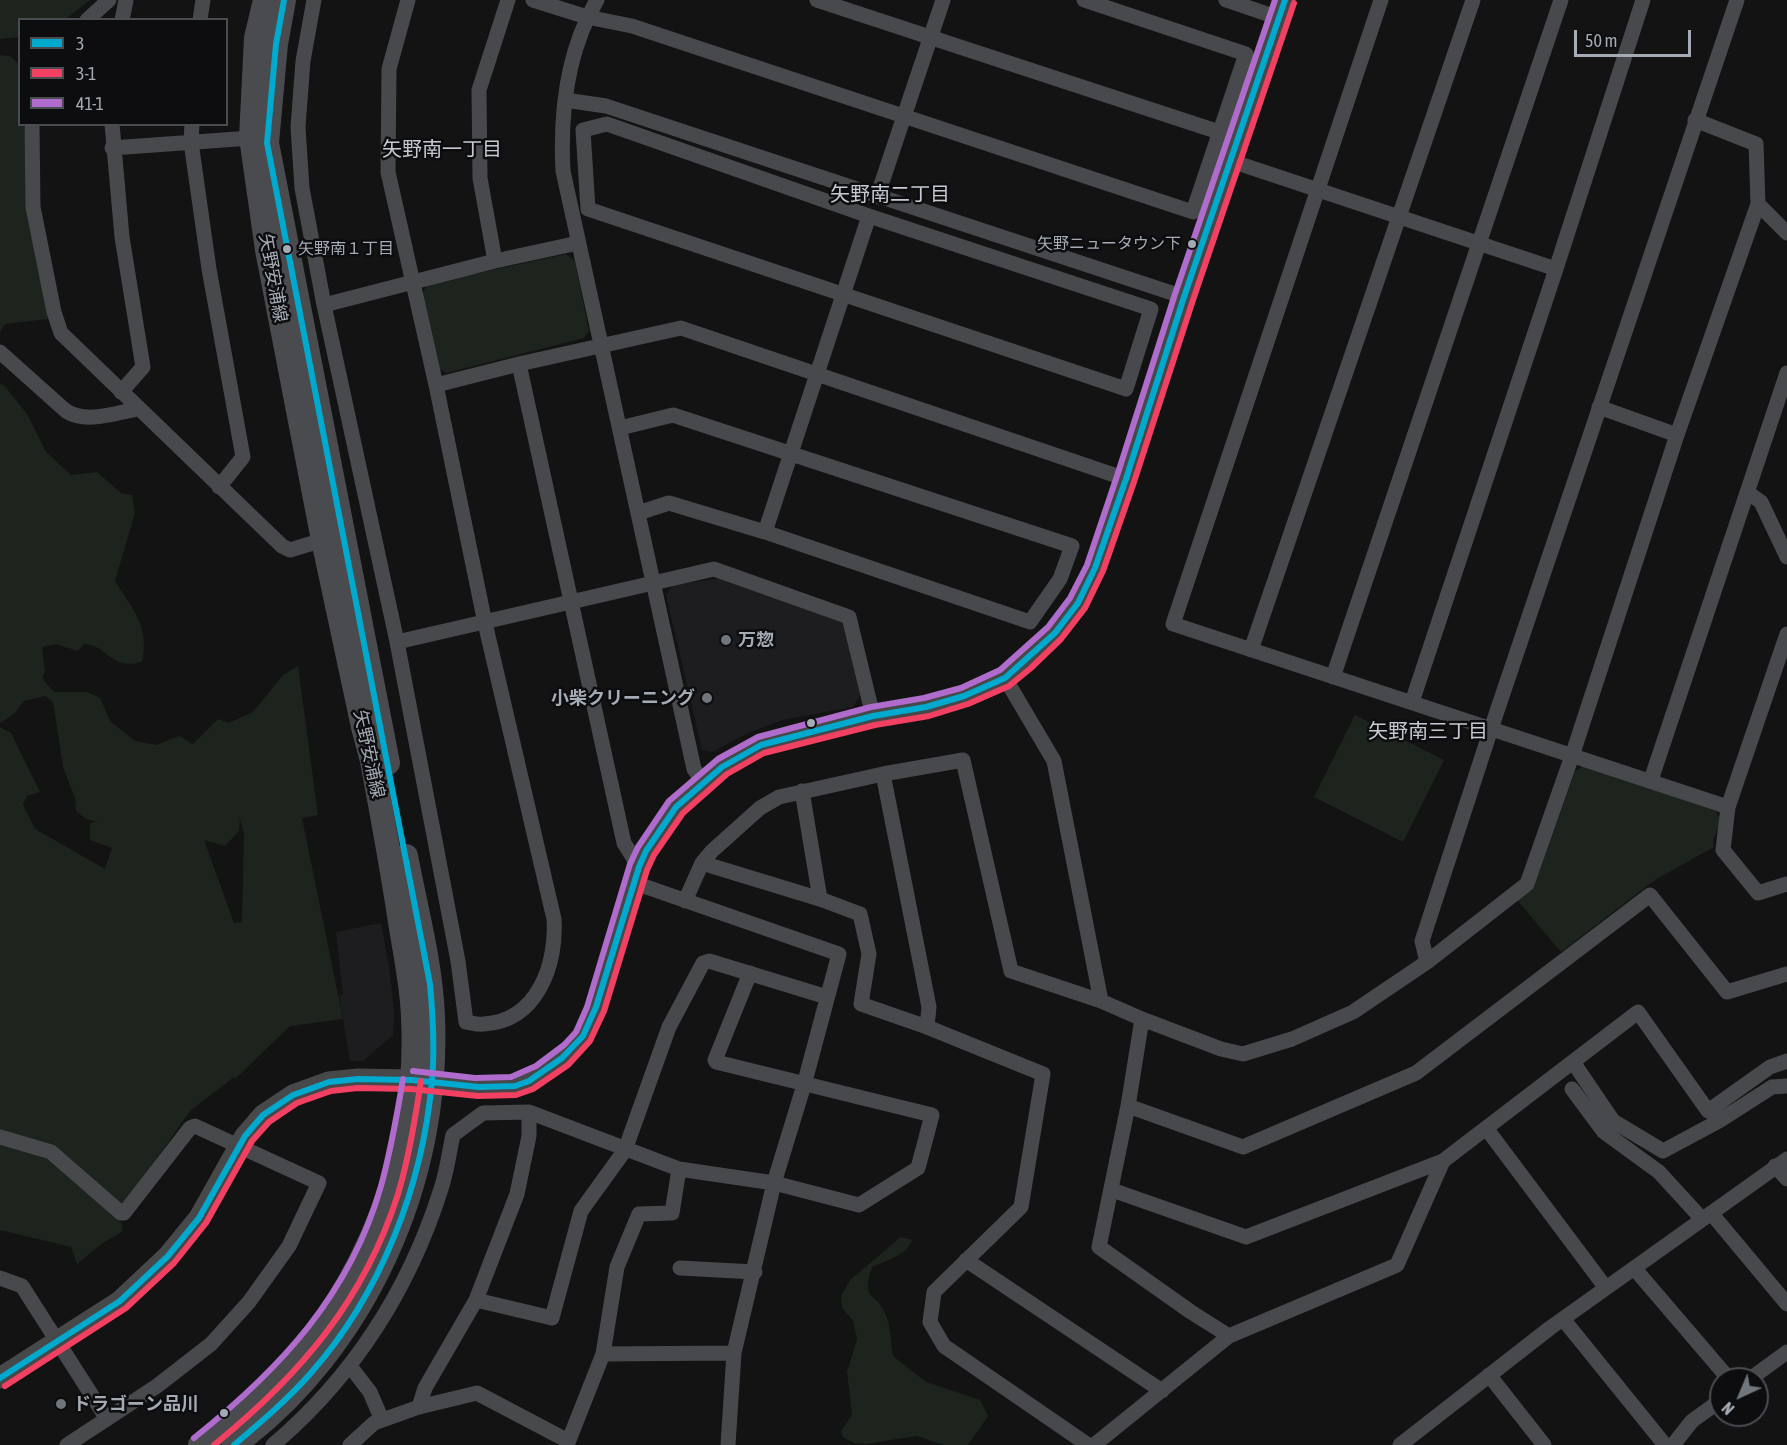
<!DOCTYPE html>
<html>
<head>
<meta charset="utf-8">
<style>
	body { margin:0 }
	#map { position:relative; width:1787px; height:1445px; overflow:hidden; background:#131313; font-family:"Asap Condensed",sans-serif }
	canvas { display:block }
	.legend { position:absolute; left:18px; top:18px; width:210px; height:108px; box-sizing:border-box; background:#0d0d0f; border:2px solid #494c51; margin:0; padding:8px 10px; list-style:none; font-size:18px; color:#a4abb4 }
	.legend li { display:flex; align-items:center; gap:12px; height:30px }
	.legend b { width:30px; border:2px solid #494c51 }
	.north { position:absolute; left:1709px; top:1367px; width:60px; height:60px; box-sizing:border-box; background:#0d0d0f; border:2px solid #494c51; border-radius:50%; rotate:224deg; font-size:16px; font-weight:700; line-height:24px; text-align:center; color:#a4abb4 }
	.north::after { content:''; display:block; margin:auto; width:21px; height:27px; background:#71767c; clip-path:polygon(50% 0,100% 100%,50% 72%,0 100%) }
	.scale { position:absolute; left:1574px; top:30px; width:117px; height:27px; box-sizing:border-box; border:3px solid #a4abb4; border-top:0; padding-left:8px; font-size:18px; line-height:21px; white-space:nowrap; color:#a4abb4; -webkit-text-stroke:4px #0d0d0f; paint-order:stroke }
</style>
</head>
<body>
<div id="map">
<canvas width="1787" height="1445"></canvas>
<ul class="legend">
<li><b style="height:8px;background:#00a9ce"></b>3</li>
<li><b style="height:8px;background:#f24062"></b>3-1</li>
<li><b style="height:8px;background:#b06ccc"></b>41-1</li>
</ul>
<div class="north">N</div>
<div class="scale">50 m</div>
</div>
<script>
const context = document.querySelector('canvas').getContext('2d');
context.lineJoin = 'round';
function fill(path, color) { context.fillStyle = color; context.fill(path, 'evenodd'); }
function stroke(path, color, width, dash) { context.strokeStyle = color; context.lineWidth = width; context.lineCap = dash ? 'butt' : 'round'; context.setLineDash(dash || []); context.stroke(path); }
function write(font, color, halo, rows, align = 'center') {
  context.font = font + ' "Asap Condensed","Noto Sans JP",sans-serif'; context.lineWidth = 5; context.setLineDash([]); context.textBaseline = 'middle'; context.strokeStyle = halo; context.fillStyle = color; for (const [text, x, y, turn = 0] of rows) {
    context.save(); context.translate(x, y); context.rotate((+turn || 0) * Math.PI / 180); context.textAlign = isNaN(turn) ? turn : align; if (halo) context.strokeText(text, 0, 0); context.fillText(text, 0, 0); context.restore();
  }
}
const built = new Path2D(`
	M 722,578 L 835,616 L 844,625 L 860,695 L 853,707 L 782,720 L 746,734 L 712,752 L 702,750 L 666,595 L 673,585 Z
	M 381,923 L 390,973 L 394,1013 L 393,1035 L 363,1061 L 350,1061 L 339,995 L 343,994 L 336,932 Z`);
const green = new Path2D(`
	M 0,0 L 90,0 L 66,19 L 20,20 L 19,37 L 0,39 Z
	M 0,55 L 10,56 L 19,64 L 20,124 L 24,125 L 26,165 L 48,319 L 5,324 L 0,332 Z
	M 566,254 L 575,261 L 589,331 L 584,338 L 446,373 L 438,368 L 422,294 L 428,284 Z
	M 0,384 L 4,385 L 27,414 L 46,452 L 71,475 L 97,472 L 121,493 L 132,495 L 135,513 L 115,581 C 133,610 150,626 142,662 C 136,663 128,665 123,663 C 106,659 103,645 84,644 L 78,651 L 56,644 L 42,647 L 45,672 L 42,678 L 54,692 L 87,692 L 100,698 L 110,721 L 135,741 L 156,745 L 179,736 L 193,744 L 218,719 L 229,723 L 253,712 L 283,675 L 298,666 L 318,815 L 302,818 L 343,1019 L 290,1026 L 235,1079 L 234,1077 L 190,1111 L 125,1204 L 119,1205 L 57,1152 L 0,1133 L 0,727 L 11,733 L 40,792 L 27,796 L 23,805 L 35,829 L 105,869 L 112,848 L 90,840 L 90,823 L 97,822 L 86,819 L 76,811 L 75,798 L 63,767 L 53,702 L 45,696 L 24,701 L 14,714 L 0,723 ZM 240,819 L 244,834 L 242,922 L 234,923 L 204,840 L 225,846 L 239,831 Z
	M 1355,715 L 1444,760 L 1403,842 L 1314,797 Z
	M 1583,766 L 1716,811 L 1721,821 L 1713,840 L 1714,847 L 1655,880 L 1561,952 L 1517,900 L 1534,887 L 1575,771 Z
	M 0,1144 L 53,1161 L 122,1224 L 122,1232 L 101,1244 L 77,1264 L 71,1247 L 0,1230 Z
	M 901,1237 L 912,1240 C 907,1255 886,1261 872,1267 C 860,1304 878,1290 887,1318 C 891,1330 891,1344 893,1356 L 926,1382 L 980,1400 L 988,1416 L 968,1445 L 944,1445 L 917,1436 L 866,1444 L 854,1443 L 843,1437 L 841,1431 L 852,1415 L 847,1372 L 857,1339 L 853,1321 L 842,1308 L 841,1296 L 850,1280 Z`);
const street = new Path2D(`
	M 314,0 L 303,61 L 298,127 L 302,188 L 324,305 L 397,642 L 458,961 L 466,1022 C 472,1023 479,1025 484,1024 C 538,1021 557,963 554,919 L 485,623 L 436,385 L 388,172 L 389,69 L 408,0
	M 533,0 L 587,17 L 632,26 L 1193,212 L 1246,54 L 1084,0
	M 597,0 C 567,51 560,113 563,171 L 694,769 L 703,782
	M 817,0 L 1219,132
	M 1226,0 L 1279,18
	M 1381,0 L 1173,624 L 1728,807
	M 87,20 L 109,0
	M 122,20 L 126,0
	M 200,20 L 203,0
	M 565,100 L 606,106 L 1184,297
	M 1695,120 L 1756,144 L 1758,204 L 1787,233
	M 32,124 L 33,207 L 54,312 L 61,333 L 282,546 L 290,550 L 323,540
	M 112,124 L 122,237 L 143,367 L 121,392
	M 192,124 L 191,142 L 209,269 L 243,457 L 219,487
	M 607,124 L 869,216 L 1151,309 L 1126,389 L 588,209 L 583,130 Z
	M 112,148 L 251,138
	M 1231,161 L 1556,269
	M 877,197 L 943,0
	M 495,261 L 480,178 L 479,90 L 508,0
	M 324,305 L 495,261 L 578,243
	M 0,352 L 66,411 C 87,424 114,413 137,409
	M 519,364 L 624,843 L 639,867
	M 436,385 L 519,364 L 681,328 L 1126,479
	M 1599,407 L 1677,435
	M 620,428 L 673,415 L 1072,546 L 1060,579 L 1030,622 L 765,532 L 669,503 L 638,513
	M 1747,492 L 1761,502 L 1787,557
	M 765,532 L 869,216
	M 1787,634 L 1728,807 L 1723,850 L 1758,893 L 1787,884
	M 397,642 L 714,569 L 849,617 L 873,716
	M 1251,650 L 1473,0
	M 1333,677 L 1561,0
	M 1005,678 L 1054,761 L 1101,1001 L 1142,1019 L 1221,1049 L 1243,1054 L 1292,1039 L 1353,1012 L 1427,962 L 1527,884 L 1572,756 L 1677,435 L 1758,204
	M 1412,702 L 1556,269 L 1643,0
	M 883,774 L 929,1007 L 927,1027
	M 1651,780 L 1787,373
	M 802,791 L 820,899
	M 702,863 L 820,899 L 860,914 L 869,954 L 861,1004 L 927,1027 L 1043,1074 L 1021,1207 L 934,1292 L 930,1322 L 944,1346 L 1088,1445
	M 635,883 L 839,954 L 804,1085 L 774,1183 L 734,1353 L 728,1445
	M 685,901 L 702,863 L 712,851 L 760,808 L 779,797 L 883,774 L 963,760 L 1011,971 L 1101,1001
	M 1427,962 L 1422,941 L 1491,729 L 1737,0
	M 1142,1019 L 1128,1106 L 1099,1247 L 1191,1312 L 1229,1336
	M 1573,1062 L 1613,1121 L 1663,1151 L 1719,1121 L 1772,1087 L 1787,1086
	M 1572,1089 L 1604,1132 L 1659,1172 L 1702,1219
	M 1128,1106 L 1243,1147 L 1416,1073 L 1650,895 L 1727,992 L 1787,974
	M 1486,1128 L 1606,1288
	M 0,1137 L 51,1152 L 121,1213 L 124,1213 L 190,1128 L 195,1126 L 319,1183 L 289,1246 L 249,1302 L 211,1344 L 157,1386 L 67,1445
	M 1775,1166 L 1787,1179
	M 1112,1190 L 1246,1237 L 1443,1161 L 1638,1012 L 1708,1111 L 1770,1067 L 1787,1061
	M 1711,1213 L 1787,1304
	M 966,1260 L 1162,1391
	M 680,1268 L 755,1272
	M 1634,1268 L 1729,1379
	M 0,1278 L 22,1286 L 107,1419
	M 476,1300 L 552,1318 L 581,1211 L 625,1150 L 669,1027 L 703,963 L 709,961 L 827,997
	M 1563,1319 L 1665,1445
	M 603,1354 L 734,1353
	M 350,1366 L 370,1392 L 382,1420
	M 1489,1375 L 1544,1445
	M 1750,1379 L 1787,1352
	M 419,1407 L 425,1388 L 476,1300 L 517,1194 L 529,1136 L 529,1112 L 679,1169 L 774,1183 L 859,1205 L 918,1168 L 932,1115 L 716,1062 L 715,1060 L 750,973
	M 273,1445 C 354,1376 409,1290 441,1189 C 447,1171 449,1153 453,1135 L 483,1113 L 529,1112
	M 350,1445 L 374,1423 L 419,1407 L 477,1393 L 568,1441
	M 567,1445 L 603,1354 L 617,1267 L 639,1214 L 672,1213 L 679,1169
	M 1094,1445 L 1229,1336 L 1397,1265 L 1443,1161
	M 1400,1445 L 1550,1328 L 1787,1159
	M 1673,1445 L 1692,1421 L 1721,1400`);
const secondary = new Path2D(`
	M 0,1378 L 120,1301 L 168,1256 L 199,1218 L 245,1136 L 263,1115 L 293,1095 L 329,1082 L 358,1079 L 412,1080 L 479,1087 L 515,1086 L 529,1081 L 562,1058 L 573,1048 L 583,1036 L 596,1007 L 639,867 L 646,851 L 676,807 L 722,767 L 761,745 L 873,716 L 926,707 L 964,696 L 1005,678 L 1025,662 L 1055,633 L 1078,603 L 1095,568 L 1126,479 L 1184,297 L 1285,0`);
const primary = new Path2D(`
	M 284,0 L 276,44 L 267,143 L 388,763
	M 200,1445 C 226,1426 251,1407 273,1384 C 367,1286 420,1153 413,1017 C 412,985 405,954 400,922 C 392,868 382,815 372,761 L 363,727 L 323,540 L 267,250 L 253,151 L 251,138 L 256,38 L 265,0
	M 234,1445 C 366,1348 440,1179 433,1017 C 431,963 416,909 406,856`);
const bus1 = new Path2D(`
	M 0,1378 L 120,1301 L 168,1256 L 199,1218 L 245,1136 L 263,1115 L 293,1095 L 329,1082 L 358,1079 L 412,1080 L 479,1087 L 515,1086 L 529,1081 L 562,1058 L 583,1036 L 596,1007 L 639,867 L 646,851 L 676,807 L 722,767 L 761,745 L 873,716 L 926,707 L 964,696 L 1005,678 L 1055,633 L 1078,603 L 1095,568 L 1126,479 L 1184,297 L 1285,0
	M 234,1445 C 261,1422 287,1400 310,1374 C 381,1294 423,1185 432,1080 C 435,1048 433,1016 430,984 L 267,143 L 276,44 L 284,0`);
const bus2 = new Path2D(`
	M 5,1386 L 126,1308 L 174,1263 L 206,1223 L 252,1141 L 269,1122 L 297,1103 L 331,1091 L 358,1088 L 411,1089 L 478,1096 L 516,1095 L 533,1089 L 568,1065 L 590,1041 L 604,1011 L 647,870 L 654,855 L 683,813 L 727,774 L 764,753 L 875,725 L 929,716 L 968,704 L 1009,686 L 1031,668 L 1061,639 L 1085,608 L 1103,571 L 1134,482 L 1193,300 L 1294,3
	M 214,1445 C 300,1375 364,1301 398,1194 C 409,1157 415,1119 421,1081`);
const bus3 = new Path2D(`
	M 413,1071 L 475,1078 L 511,1077 L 536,1066 L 564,1045 L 576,1032 L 587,1007 L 630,864 L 638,847 L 669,801 L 718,759 L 758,737 L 871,707 L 924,698 L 961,688 L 1000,670 L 1048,627 L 1070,598 L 1087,565 L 1117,476 L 1175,294 L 1275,0
	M 194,1438 C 280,1369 350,1295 381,1186 C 391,1150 397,1115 403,1079`);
const markers = [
	[1192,244,5,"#a4abb4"],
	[287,249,5,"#a4abb4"],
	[726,640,6,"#71767c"],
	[707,698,6,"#71767c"],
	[811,723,5,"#a4abb4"],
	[61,1404,6,"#71767c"],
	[224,1413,5,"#a4abb4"]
];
const busNames = [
	["矢野ニュータウン下",1181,244],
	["矢野南１丁目",298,249,"left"]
];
const streetNames = [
	["矢野安浦線",273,278,80],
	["矢野安浦線",369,754,78]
];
const poiNames = [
	["万惣",738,640],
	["小柴クリーニング",695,698,"right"],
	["ドラゴーン品川",73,1404]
];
const neighbourhoodNames = [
	["矢野南一丁目",442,150],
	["矢野南二丁目",890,195],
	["矢野南三丁目",1428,732]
];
fill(built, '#1d1d1f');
fill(green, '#1d231d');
stroke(street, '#47494c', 15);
stroke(secondary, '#46484a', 21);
stroke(primary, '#494b4e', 24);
stroke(bus1, '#00a9ce', 6);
stroke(bus2, '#f24062', 6);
stroke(bus3, '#b06ccc', 6);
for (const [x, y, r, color] of markers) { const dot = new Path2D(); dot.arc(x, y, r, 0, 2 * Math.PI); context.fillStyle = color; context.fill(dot); stroke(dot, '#0d0d0f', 2); }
write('16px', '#a4abb4', '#0d0d0f', busNames, 'right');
write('18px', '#a4abb4', '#0d0d0f', streetNames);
write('bold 18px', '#a4abb4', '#0d0d0f', poiNames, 'left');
write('20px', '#c5c9d0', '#0d0d0f', neighbourhoodNames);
</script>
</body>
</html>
